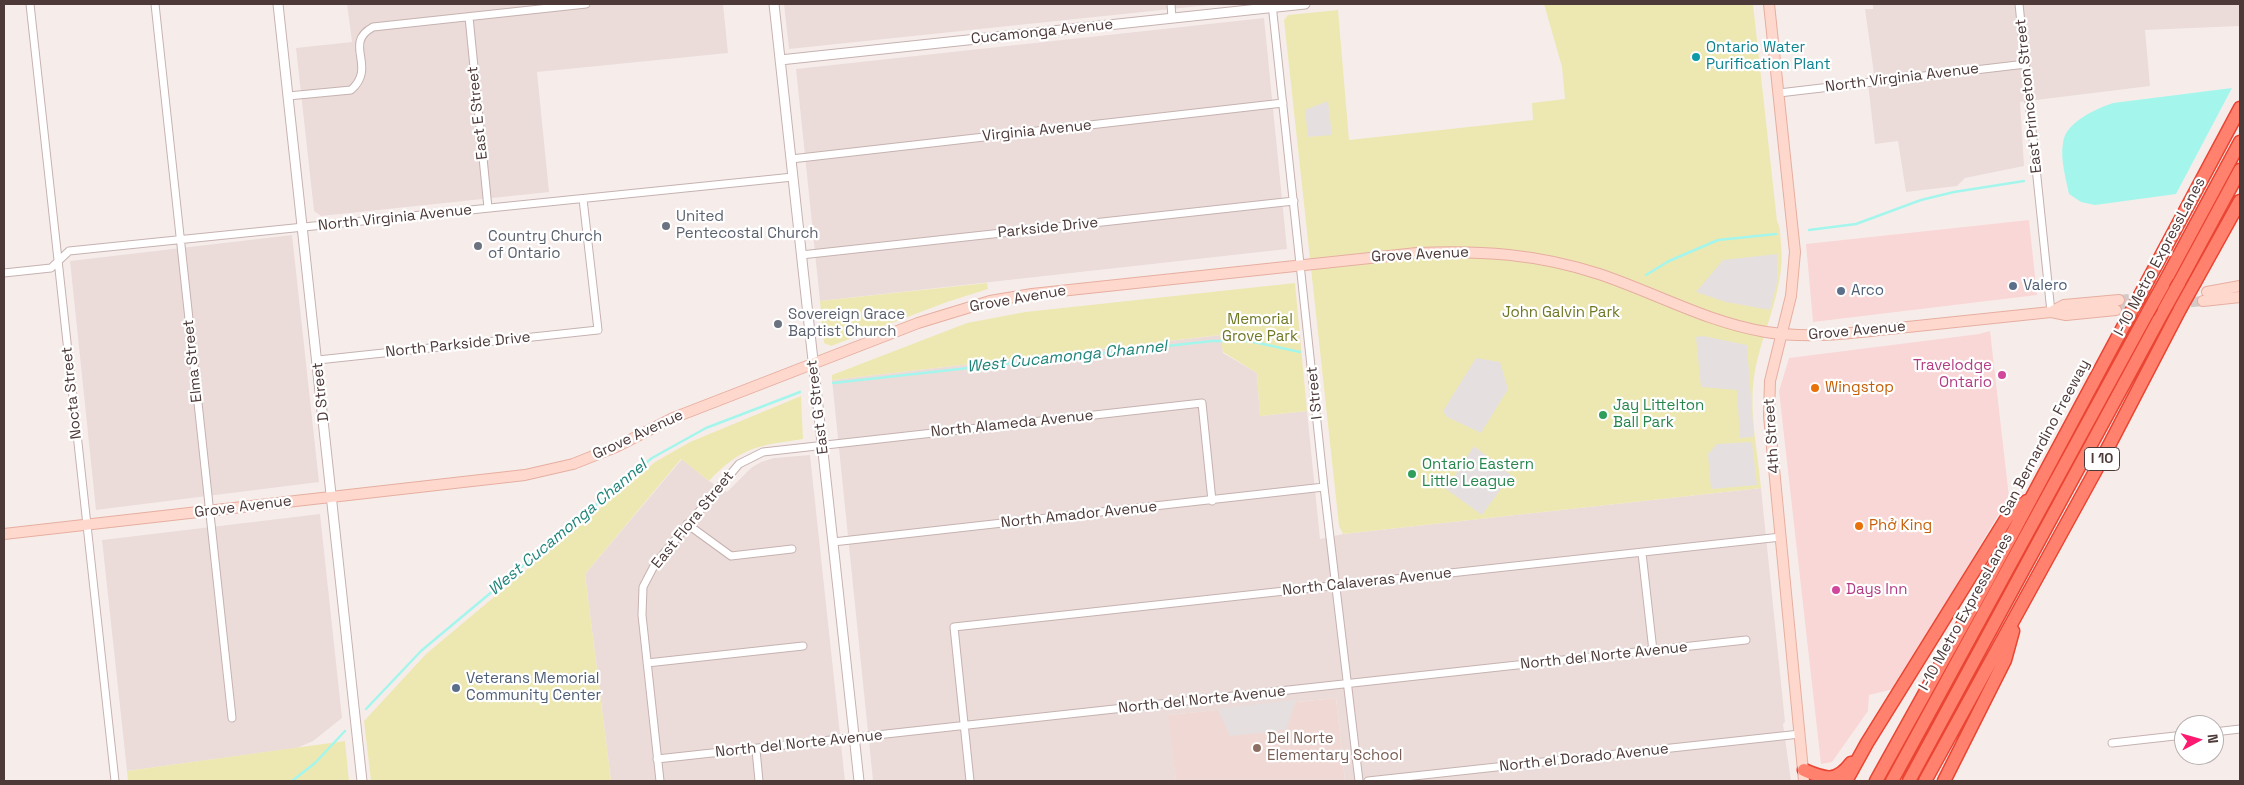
<!DOCTYPE html>
<html>
<head>
<meta charset="utf-8">
<style>
	body { margin:0 }
	#map { position:relative; width:2244px; height:785px; overflow:hidden; background:#f6edeb; font-family:"Space Grotesk",sans-serif }
	canvas { display:block }
	.frame { position:absolute; inset:0; border:5px solid #4c3938; pointer-events:none }
	.north { position:absolute; left:2174px; top:715px; width:50px; height:50px; box-sizing:border-box; background:#fff; border:1px solid #b7b0af; border-radius:50%; rotate:84deg; font-size:14px; font-weight:700; line-height:20px; text-align:center; color:#4c3938 }
	.north::after { content:''; display:block; margin:auto; width:18px; height:22px; background:#ff1a71; clip-path:polygon(50% 0,100% 100%,50% 72%,0 100%) }
</style>
</head>
<body>
<div id="map">
<canvas width="2244" height="785"></canvas>
<div class="frame"></div>
<div class="north">N</div>
</div>
<script>
const context = document.querySelector('canvas').getContext('2d');
context.lineJoin = 'round';
function fill(path, color) { context.fillStyle = color; context.fill(path, 'evenodd'); }
function stroke(path, color, width, dash) { context.strokeStyle = color; context.lineWidth = width; context.lineCap = dash ? 'butt' : 'round'; context.setLineDash(dash || []); context.stroke(path); }
function write(font, color, halo, rows, align = 'center') {
  context.font = font + ' "Space Grotesk",sans-serif'; context.lineWidth = 4.5; context.setLineDash([]); context.textBaseline = 'middle'; context.strokeStyle = halo; context.fillStyle = color; for (const [text, x, y, turn = 0] of rows) {
    context.save(); context.translate(x, y); context.rotate((+turn || 0) * Math.PI / 180); context.textAlign = isNaN(turn) ? turn : align; if (halo) context.strokeText(text, 0, 0); context.fillText(text, 0, 0); context.restore();
  }
}
const residential = new Path2D(`
	M 347,4 L 723,4 L 728,53 L 537,72 L 549,192 L 321,216 L 314,211 L 296,48 L 352,42 Z
	M 784,4 L 1219,4 L 789,49 Z
	M 1873,4 L 2240,4 L 2240,26 L 2145,30 L 2150,86 L 2020,102 L 2024,166 L 1965,178 L 1957,186 L 1906,192 L 1898,141 L 1875,144 L 1867,75 L 1874,74 L 1865,9 L 1873,9 Z
	M 1264,18 L 1287,249 L 820,301 L 796,69 Z
	M 292,235 L 319,482 L 96,510 L 70,261 Z
	M 1221,335 L 1223,353 L 1257,373 L 1260,416 L 1307,411 L 1320,539 L 1343,534 L 1761,488 L 1785,722 L 1783,724 L 1791,781 L 1345,781 L 1336,698 L 1169,715 L 1176,781 L 873,781 L 832,380 Z
	M 810,455 L 845,781 L 611,781 L 585,574 L 682,459 L 709,481 L 727,492 L 751,468 L 761,462 L 774,458 Z
	M 320,514 L 342,718 L 313,741 L 297,748 L 127,771 L 102,540 Z`);
const commercial = new Path2D(`
	M 2029,220 L 2037,295 L 1813,322 L 1806,244 Z
	M 1990,331 L 2009,497 L 1894,689 L 1869,695 L 1868,711 L 1832,762 L 1821,764 L 1779,391 L 1789,358 L 1979,334 Z`);
const education = new Path2D(`
	M 1336,698 L 1345,781 L 1176,781 L 1168,715 Z`);
const green = new Path2D(`
	M 1544,4 L 1753,4 L 1777,221 C 1781,228 1780,236 1781,243 C 1786,291 1761,331 1754,377 C 1749,413 1758,452 1761,488 L 1343,534 L 1339,526 L 1284,20 L 1288,15 L 1338,10 L 1349,140 L 1533,120 L 1532,103 L 1565,99 L 1562,67 Z
	M 987,283 L 988,289 L 947,302 L 831,346 L 824,343 L 820,301 Z
	M 1295,283 L 1307,411 L 1260,416 L 1257,373 L 1223,352 L 1220,335 L 832,380 L 832,375 L 967,323 L 1025,312 Z
	M 801,396 L 803,439 C 758,446 742,446 709,481 L 681,459 L 585,574 L 611,781 L 371,781 L 364,721 L 426,654 L 655,462 L 690,442 Z
	M 345,741 L 349,781 L 128,781 L 127,771 Z`);
const parking = new Path2D(`
	M 1328,101 L 1332,135 L 1308,137 L 1305,110 Z
	M 1777,254 L 1777,283 L 1770,310 L 1726,302 L 1696,292 L 1723,260 Z
	M 1703,336 L 1747,345 L 1754,437 L 1740,438 L 1737,390 L 1701,387 L 1696,337 Z
	M 1476,358 L 1500,362 L 1508,389 L 1481,433 L 1447,417 L 1443,411 Z
	M 1752,442 L 1757,485 L 1711,489 L 1708,454 L 1717,444 Z
	M 1474,446 L 1511,475 L 1482,515 L 1446,489 Z
	M 1296,700 L 1286,730 L 1230,736 L 1218,709 Z`);
const water = new Path2D(`
	M 2232,88 L 2176,194 L 2095,205 L 2081,202 L 2069,194 C 2066,179 2060,159 2063,143 C 2065,122 2096,109 2113,103 Z`);
const stream = new Path2D(`
	M 1809,230 L 1856,224 L 1921,200 L 1954,192 L 2024,181
	M 1646,275 L 1669,261 L 1718,240 L 1776,234
	M 833,383 L 1212,341 L 1249,341 L 1300,352
	M 366,709 L 421,651 L 652,458 L 706,428 L 800,392
	M 292,781 L 315,763 L 345,731`);
const secondaryTunnel = new Path2D(`
	M 2119,300 L 2161,296
	M 2116,310 L 2203,301`);
const minor = new Path2D(`
	M 30,4 L 115,781
	M 155,4 L 232,718
	M 1171,4 L 1172,18
	M 1272,4 L 1324,487 L 1359,781
	M 2019,4 L 2051,312
	M 469,17 L 488,208
	M 1779,93 L 2026,64
	M 288,96 L 351,90 C 378,66 342,44 373,27 L 586,4
	M 791,159 L 1283,103
	M 801,255 L 1294,201
	M 4,273 L 51,268 L 69,251 L 793,177
	M 318,360 L 598,330 L 583,199
	M 687,524 L 731,556 L 792,549
	M 833,542 L 1324,487
	M 1642,553 L 1653,651
	M 647,663 L 803,646
	M 2214,732 L 2240,729
	M 2112,743 L 2184,735
	M 756,750 L 759,781
	M 657,759 L 1746,640
	M 660,781 L 642,615 L 643,587 L 655,564 L 739,464 L 763,452 L 1202,403 L 1212,501
	M 970,781 L 954,627 L 1781,537
	M 1368,781 L 1800,734`);
const tertiary = new Path2D(`
	M 278,4 L 362,781
	M 774,4 L 859,781
	M 780,60 L 1305,4`);
const secondary = new Path2D(`
	M 1769,4 L 1795,252 L 1791,296 L 1770,381 L 1769,416 L 1804,781
	M 2207,292 L 2240,286
	M 2203,301 L 2240,297
	M 2051,312 L 2064,305 L 2119,300
	M 4,534 L 525,475 L 573,464 L 616,447 L 673,418 L 918,323 L 990,301 L 1032,294 L 1417,253 C 1480,250 1538,254 1599,274 C 1656,293 1706,322 1766,332 C 1810,339 1854,333 1898,328 C 1949,323 2000,317 2051,312 L 2066,315 L 2116,310`);
const motorway = new Path2D(`
	M 2195,282 L 2240,201
	M 2179,283 L 2240,170
	M 2163,285 L 2240,142
	M 2145,286 L 2240,108
	M 1804,770 C 1825,779 1836,783 1851,763
	M 1846,781 L 1867,743 L 2008,516 L 2027,501
	M 1876,781 L 1987,581 L 2130,314
	M 1892,781 L 2148,312
	M 1909,781 L 2164,310
	M 1925,781 L 2102,459 L 2180,309
	M 1944,781 L 2005,660 L 2013,631`);
const motorwayBridge = new Path2D(`
	M 2180,309 L 2195,282
	M 2164,310 L 2179,283
	M 2148,312 L 2163,285
	M 2130,314 L 2145,286`);
const markers = [
	[1696,57,5,"#0f9aa8"],
	[666,226,5,"#6b7280"],
	[478,246,5,"#6b7280"],
	[2013,286,5,"#5c6f8a"],
	[1841,291,5,"#5c6f8a"],
	[778,324,5,"#6b7280"],
	[2002,375,5,"#d1479c"],
	[1815,388,5,"#e8710a"],
	[1603,415,5,"#2e9e5b"],
	[1412,474,5,"#2e9e5b"],
	[1859,526,5,"#e8710a"],
	[1836,590,5,"#d1479c"],
	[456,688,5,"#5c6f8a"],
	[1257,748,5,"#8d6e63"]
];
const shields = [
	[2102,459,35]
];
const shieldNames = [
	["I 10",2102,459]
];
const streetNames = [
	["Cucamonga Avenue",1042,32,-6],
	["North Virginia Avenue",1902,78,-7],
	["East Princeton Street",2029,96,-96],
	["East E Street",478,113,-96],
	["Virginia Avenue",1037,131,-6],
	["North Virginia Avenue",395,218,-6],
	["Parkside Drive",1048,228,-6],
	["Grove Avenue",1420,255,-3],
	["I-10 Metro ExpressLanes",2160,257,-62],
	["Grove Avenue",1018,299,-10],
	["Grove Avenue",1857,331,-5],
	["North Parkside Drive",458,345,-6],
	["Elma Street",193,361,-96],
	["D Street",321,392,-96],
	["Nocta Street",72,393,-96],
	["I Street",1315,393,-96],
	["East G Street",818,407,-97],
	["North Alameda Avenue",1012,424,-6],
	["Grove Avenue",638,435,-25],
	["4th Street",1772,436,-94],
	["San Bernardino Freeway",2045,438,-62],
	["Grove Avenue",243,507,-7],
	["North Amador Avenue",1079,515,-6],
	["East Flora Street",693,520,-51],
	["North Calaveras Avenue",1367,582,-6],
	["I-10 Metro ExpressLanes",1966,612,-61],
	["North del Norte Avenue",1604,656,-6],
	["North del Norte Avenue",1202,700,-6],
	["North del Norte Avenue",799,744,-6],
	["North el Dorado Avenue",1584,758,-6]
];
const cultureNames = [
	["Ontario Water",1706,48],
	["Purification Plant",1706,65]
];
const worshipNames = [
	["United",676,217],
	["Pentecostal Church",676,234],
	["Country Church",488,237],
	["of Ontario",488,254],
	["Sovereign Grace",788,315],
	["Baptist Church",788,332]
];
const serviceNames = [
	["Valero",2023,286],
	["Arco",1851,291],
	["Veterans Memorial",466,679],
	["Community Center",466,696]
];
const parkNames = [
	["John Galvin Park",1561,313],
	["Memorial",1260,320],
	["Grove Park",1260,337]
];
const hotelNames = [
	["Travelodge",1992,366],
	["Ontario",1992,383],
	["Days Inn",1846,590,"left"]
];
const foodNames = [
	["Wingstop",1825,388],
	["Phở King",1869,526]
];
const leisureNames = [
	["Jay Littelton",1613,406],
	["Ball Park",1613,423],
	["Ontario Eastern",1422,465],
	["Little League",1422,482]
];
const educationNames = [
	["Del Norte",1267,739],
	["Elementary School",1267,756]
];
const waterNames = [
	["West Cucamonga Channel",1067,357,-6],
	["West Cucamonga Channel",568,528,-40]
];
fill(residential, '#ebdcd9');
fill(commercial, '#f9d7d6');
fill(education, '#f0d9d4');
fill(green, '#ede8b2');
fill(parking, '#e5e0df');
fill(water, '#a4f6ec');
stroke(stream, '#a4f6ec', 2.5);
stroke(secondaryTunnel, '#d4c9c7', 10, [10, 5]);
stroke(minor, '#c6b2b0', 9);
stroke(tertiary, '#c6b2b0', 11);
stroke(secondary, '#e6aea0', 12);
stroke(motorway, '#ea4432', 15);
stroke(minor, '#fff', 7);
stroke(tertiary, '#fff', 9);
stroke(secondary, '#ffd8cd', 10);
stroke(motorway, '#ff816e', 12);
stroke(motorwayBridge, '#ea4432', 15, []);
stroke(motorwayBridge, '#ff816e', 12);
for (const [x, y, r, color] of markers) { const dot = new Path2D(); dot.arc(x, y, r, 0, 2 * Math.PI); context.fillStyle = color; context.fill(dot); stroke(dot, '#fff', 2); }
for (const [x, y, w] of shields) { const box = new Path2D(); box.roundRect(x - w / 2, y - 11.5, w, 23, 4); context.fillStyle = '#fff'; context.fill(box); stroke(box, '#4c3938', 1); }
write('bold 14px', '#4c3938', null, shieldNames);
write('15px', '#4c3938', '#fff', streetNames);
write('15px', '#0d838f', '#fff', cultureNames, 'left');
write('15px', '#5b616d', '#fff', worshipNames, 'left');
write('15px', '#4e5e75', '#fff', serviceNames, 'left');
write('15px', '#707823', '#fff', parkNames);
write('15px', '#b23c85', '#fff', hotelNames, 'right');
write('15px', '#c56008', '#fff', foodNames, 'left');
write('15px', '#27864d', '#fff', leisureNames, 'left');
write('15px', '#785e54', '#fff', educationNames, 'left');
write('italic 16px', '#1f8479', '#fff', waterNames);
</script>
</body>
</html>
